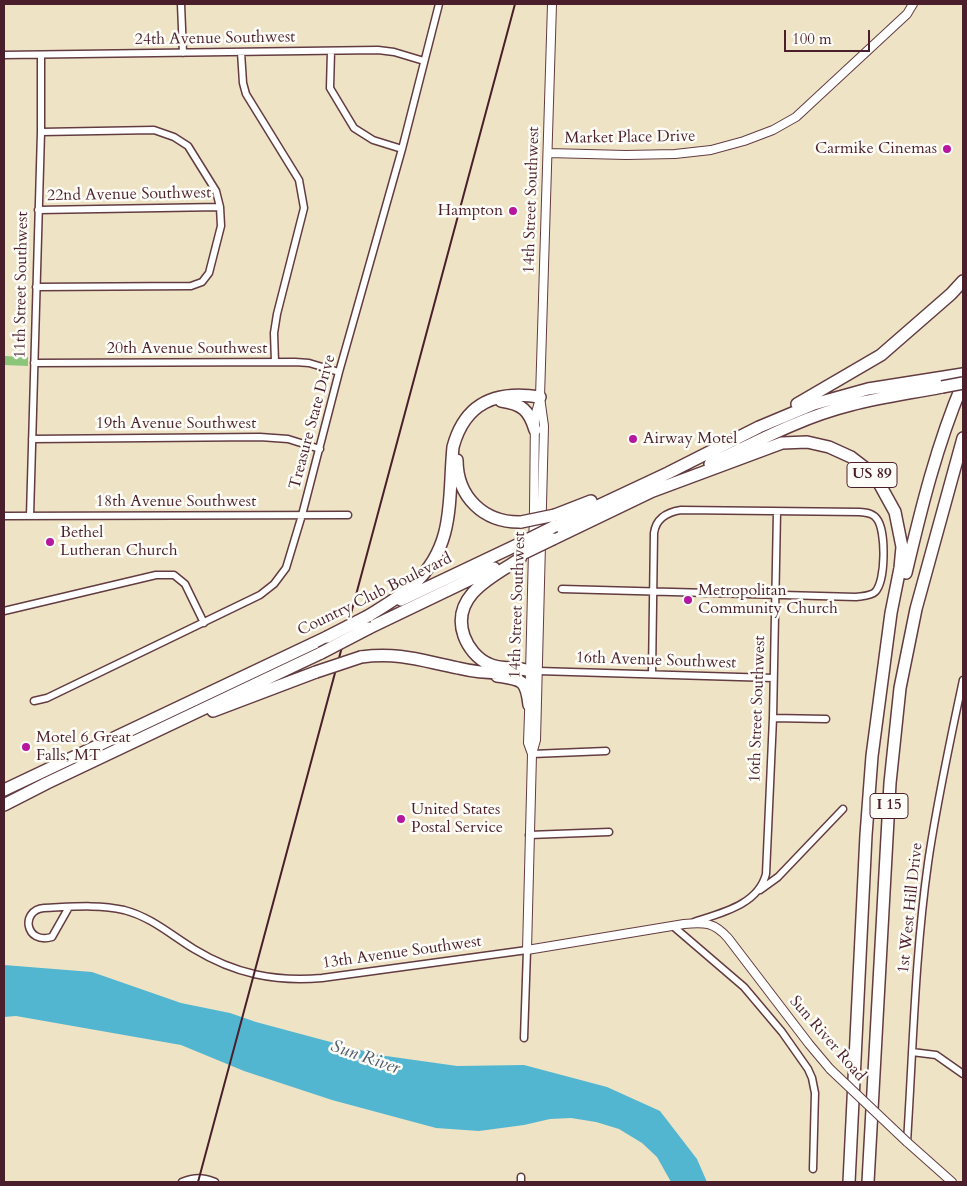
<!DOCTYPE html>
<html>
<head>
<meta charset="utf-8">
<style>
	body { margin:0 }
	#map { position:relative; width:967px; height:1186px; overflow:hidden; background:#efe3c5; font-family:Cardo,serif }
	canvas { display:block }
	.frame { position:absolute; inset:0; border:5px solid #4a1f2b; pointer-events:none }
	.scale { position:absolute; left:784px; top:30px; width:86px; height:22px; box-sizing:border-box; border:2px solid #4a1f2b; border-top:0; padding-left:6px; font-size:15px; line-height:18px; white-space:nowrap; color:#4a1f2b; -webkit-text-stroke:4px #fdfcf7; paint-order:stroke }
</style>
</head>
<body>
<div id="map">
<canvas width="967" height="1186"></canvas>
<div class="frame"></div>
<div class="scale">100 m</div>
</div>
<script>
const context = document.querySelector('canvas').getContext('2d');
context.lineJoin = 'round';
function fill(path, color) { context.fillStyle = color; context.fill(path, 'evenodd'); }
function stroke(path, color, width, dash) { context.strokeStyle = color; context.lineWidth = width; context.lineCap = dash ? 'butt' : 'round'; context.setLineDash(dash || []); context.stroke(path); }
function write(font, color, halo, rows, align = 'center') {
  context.font = font + ' Cardo,serif'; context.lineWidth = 5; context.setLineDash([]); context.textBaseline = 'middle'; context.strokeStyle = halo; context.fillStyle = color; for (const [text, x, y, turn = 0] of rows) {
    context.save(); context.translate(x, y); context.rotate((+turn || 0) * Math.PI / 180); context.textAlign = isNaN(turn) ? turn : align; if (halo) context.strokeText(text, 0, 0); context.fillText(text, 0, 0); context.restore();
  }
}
const green = new Path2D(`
	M 4,356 L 28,357 L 28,366 L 4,365 Z`);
const water = new Path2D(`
	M 4,965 L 92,972 L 181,1003 L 230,1013 L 256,1022 L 379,1055 L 457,1066 L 524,1065 L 607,1087 L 660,1111 L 697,1159 L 707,1182 L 671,1182 L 657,1157 L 642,1143 L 619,1129 L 596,1122 L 571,1118 L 550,1119 L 524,1125 L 479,1131 L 436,1128 L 332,1100 L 244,1071 L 181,1045 L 16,1016 L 4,1017 Z`);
const minor = new Path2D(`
	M 181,4 L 183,53
	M 331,51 L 330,88 L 354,128 L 373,140 L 402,149
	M 241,52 L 243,83 L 246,94 L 299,180 L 304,208 L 277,314 L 274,333 L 275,362
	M 4,55 L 378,50 L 394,52 L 424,61
	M 38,210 L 220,207
	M 36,287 L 191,286 L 202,282 L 209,273 L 221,226 L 220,207 L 216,191 L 188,146 L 174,137 L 154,130 L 41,132
	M 34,363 L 295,362 L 309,363 L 339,372
	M 32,439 L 260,437 L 288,439 L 320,449
	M 4,516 L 348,515
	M 30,516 L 41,132 L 41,55
	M 562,589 C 660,592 758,595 856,597 C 862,596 871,596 875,592 C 886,581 886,531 877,519 C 873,513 867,513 860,512 L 681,510 C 668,512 656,518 654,533 L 652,674
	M 4,611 L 156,575 L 174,575 L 185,584 L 204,623
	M 538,671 L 773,678
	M 34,701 L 47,698 L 260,595 L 274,584 L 286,568 L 302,515 L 339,372 L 402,149 L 439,4
	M 773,718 L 826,719
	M 532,754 L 606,751
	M 529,835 L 609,832
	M 760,890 L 778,877 L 843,809
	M 69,907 L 52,937 C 25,945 20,910 44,908 C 70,907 98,904 124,910 C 151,917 171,935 194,949 C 235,974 275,982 322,978 L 527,950 L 524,1038
	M 694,922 C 721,913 758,905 766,874 L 773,718 L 777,512
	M 674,927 L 744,987 L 782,1032 L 808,1069 L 812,1078 L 815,1093 L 813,1169
	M 912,1052 L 936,1055 L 963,1074
	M 907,1142 C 913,1049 915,955 928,863 C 937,801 950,741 963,680
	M 182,1182 C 194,1177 203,1177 215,1182
	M 521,1182 L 521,1177`);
const tertiary = new Path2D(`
	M 552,4 L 540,397 L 544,426 L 536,740 L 532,754 L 527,950 L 684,924 C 704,922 714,922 728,938 L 809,1044 L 830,1069
	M 548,153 L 626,155 L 675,154 L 711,150 L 744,141 L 773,130 L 796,117 L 907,14 L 913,4
	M 532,754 L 528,743 L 529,714 L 534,510 L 535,416 L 539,402
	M 907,1142 L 952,1182`);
const motorway = new Path2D(`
	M 501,401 C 522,404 529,410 535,430
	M 797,404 L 881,355 L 951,294 L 963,281
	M 457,460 C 457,497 484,523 521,522
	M 710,464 C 756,442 802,417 851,405 C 881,397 912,393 942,387
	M 653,491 L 782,443 L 807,442 L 829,447 L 851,457 L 864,467 L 879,483 L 895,512 L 902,547 L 900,568 L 891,613 L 872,756 L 866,835 L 849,1182
	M 555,515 L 591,501
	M 555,526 L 668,473 L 759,427 L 814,404 L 868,389 L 963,374
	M 553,539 L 659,488
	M 520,559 C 493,576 450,596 464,636 C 468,647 477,659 489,664 C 502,670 516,666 530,671
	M 906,573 C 921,509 937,444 963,383
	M 401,600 L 519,544
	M 368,616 C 384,606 402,596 415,583 C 456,544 448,498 453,447 C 465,402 497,390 540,397
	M 369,628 L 494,568
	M 361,657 C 400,652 422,661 458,668 C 474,672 489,673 505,673
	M 497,676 C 522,680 526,679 529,705
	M 213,711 L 316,672
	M 4,790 L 327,637
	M 4,805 L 47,783 L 321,653
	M 868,1182 L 890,783 L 900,688 L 916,609 L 963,438`);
const rail = new Path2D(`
	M 198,1182 L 515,4`);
const tertiaryBridge = new Path2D(`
	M 830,1069 L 907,1142`);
const motorwayBridge = new Path2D(`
	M 942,387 L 963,383
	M 521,522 L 555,515
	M 519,544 L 555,526
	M 520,555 L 553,539
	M 327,637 L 368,616
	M 321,653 L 369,628
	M 316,672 L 361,657`);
const markers = [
	[947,149,5,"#b5179e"],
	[513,211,5,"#b5179e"],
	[633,439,5,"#b5179e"],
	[50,542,5,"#b5179e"],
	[688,600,5,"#b5179e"],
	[26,747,5,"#b5179e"],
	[401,819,5,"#b5179e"]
];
const shields = [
	[872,475,50],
	[889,806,38]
];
const shieldNames = [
	["US 89",872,475],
	["I 15",889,806]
];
const streetNames = [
	["24th Avenue Southwest",215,39,-1],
	["Market Place Drive",630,138,-1],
	["22nd Avenue Southwest",129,195,-1],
	["14th Street Southwest",532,200,-88],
	["11th Street Southwest",22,285,-89],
	["20th Avenue Southwest",187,349],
	["Treasure State Drive",313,422,-75],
	["19th Avenue Southwest",176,424],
	["18th Avenue Southwest",176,502],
	["Country Club Boulevard",375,595,-26],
	["14th Street Southwest",518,605,-88],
	["16th Avenue Southwest",656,661,2],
	["16th Street Southwest",758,709,-88],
	["1st West Hill Drive",911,908,-84],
	["13th Avenue Southwest",402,953,-8],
	["Sun River Road",827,1039,49]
];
const poiNames = [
	["Carmike Cinemas",937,149,"right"],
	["Hampton",503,211,"right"],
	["Airway Motel",643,439],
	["Bethel",60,533],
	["Lutheran Church",60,551],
	["Metropolitan",698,591],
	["Community Church",698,609],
	["Motel 6 Great",36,738],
	["Falls, MT",36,756],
	["United States",411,810],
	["Postal Service",411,828]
];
const waterNames = [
	["Sun River",365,1058,19]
];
fill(green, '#8ac57a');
fill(water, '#52b6d1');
stroke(minor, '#633c42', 9);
stroke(tertiary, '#633c42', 10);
stroke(motorway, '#633c42', 14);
stroke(minor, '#fff', 6);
stroke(tertiary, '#fff', 8);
stroke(motorway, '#fff', 11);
stroke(rail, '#4a1f2b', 2);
stroke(tertiaryBridge, '#633c42', 10, []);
stroke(motorwayBridge, '#633c42', 14, []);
stroke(tertiaryBridge, '#fff', 8);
stroke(motorwayBridge, '#fff', 11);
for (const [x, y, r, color] of markers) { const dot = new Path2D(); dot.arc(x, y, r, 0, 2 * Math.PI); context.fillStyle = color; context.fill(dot); stroke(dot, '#fdfcf7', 2); }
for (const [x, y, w] of shields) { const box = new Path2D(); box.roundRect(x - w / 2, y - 12.5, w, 25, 4); context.fillStyle = '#fdfcf7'; context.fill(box); stroke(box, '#4a1f2b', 1); }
write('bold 15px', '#4a1f2b', null, shieldNames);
write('16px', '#4a1f2b', '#fdfcf7', streetNames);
write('16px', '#4a1f2b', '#fdfcf7', poiNames, 'left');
write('italic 18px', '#4d5b6d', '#fdfcf7', waterNames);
</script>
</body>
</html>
